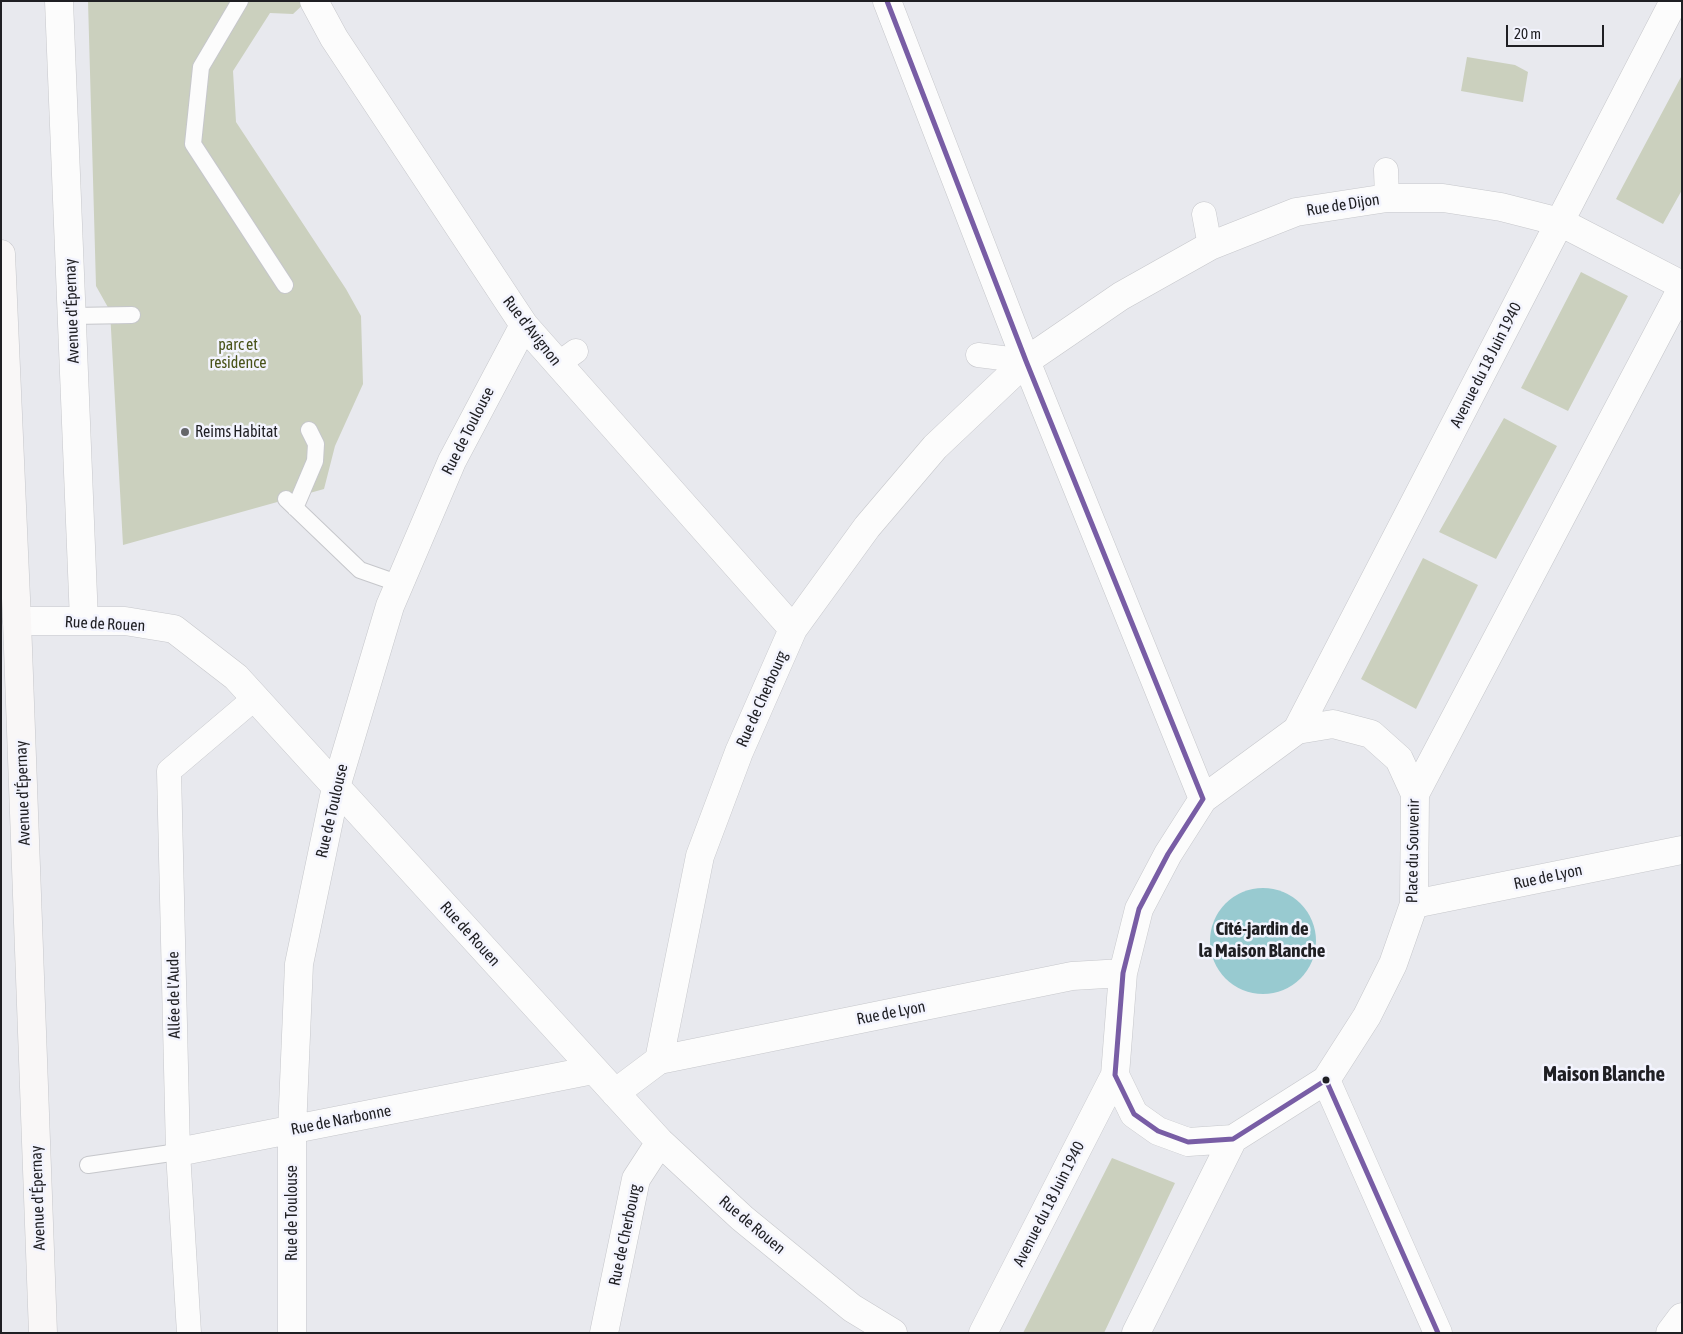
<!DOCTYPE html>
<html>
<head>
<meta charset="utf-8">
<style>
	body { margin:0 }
	#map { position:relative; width:1683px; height:1334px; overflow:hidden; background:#e8e9ee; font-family:"Asap Condensed",sans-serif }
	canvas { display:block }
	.frame { position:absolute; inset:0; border:2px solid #1f1f23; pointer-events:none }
	.scale { position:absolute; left:1506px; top:25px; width:98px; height:22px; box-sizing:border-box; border:2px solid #1f1f23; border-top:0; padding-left:6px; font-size:15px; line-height:18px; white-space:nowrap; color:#1f1f23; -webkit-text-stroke:4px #f3f4fe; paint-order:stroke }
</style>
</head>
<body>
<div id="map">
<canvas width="1683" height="1334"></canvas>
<div class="frame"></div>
<div class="scale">20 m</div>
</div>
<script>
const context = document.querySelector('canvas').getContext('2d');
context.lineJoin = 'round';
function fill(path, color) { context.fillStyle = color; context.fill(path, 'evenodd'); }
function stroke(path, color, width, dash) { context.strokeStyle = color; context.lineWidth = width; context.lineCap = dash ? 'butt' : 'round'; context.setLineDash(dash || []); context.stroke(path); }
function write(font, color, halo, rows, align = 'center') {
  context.font = font + ' "Asap Condensed",sans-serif'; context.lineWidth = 5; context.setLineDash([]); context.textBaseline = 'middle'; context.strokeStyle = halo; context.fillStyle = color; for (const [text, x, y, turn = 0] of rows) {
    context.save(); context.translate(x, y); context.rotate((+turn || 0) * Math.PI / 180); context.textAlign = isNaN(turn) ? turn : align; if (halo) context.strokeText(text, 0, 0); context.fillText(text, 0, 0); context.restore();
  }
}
const green = new Path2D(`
	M 88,1 L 307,1 L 293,14 L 270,13 L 233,71 L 236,122 L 346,289 L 361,316 L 363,384 L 335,446 L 324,489 L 123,545 L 110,311 L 96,286 Z
	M 1467,57 L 1515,65 L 1528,72 L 1523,102 L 1461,91 Z
	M 1681,77 L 1682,190 L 1663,224 L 1616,199 Z
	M 1581,272 L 1628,296 L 1568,411 L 1521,388 Z
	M 1504,418 L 1557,446 L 1496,559 L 1439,532 Z
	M 1423,558 L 1478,585 L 1416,709 L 1361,679 Z
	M 1112,1158 L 1175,1183 L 1104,1333 L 1023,1333 Z`);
const water = new Path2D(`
	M1210 941a53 53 0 1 1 106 0a53 53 0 1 1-106 0Z`);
const service = new Path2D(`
	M 240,1 L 201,67 L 193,144 L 285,285
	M 72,316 L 132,315
	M 286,499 L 360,570 L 400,584
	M 295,508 L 315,461 L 316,444 L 309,430
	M 88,1165 L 178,1152`);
const pedestrian = new Path2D(`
	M 1386,170 L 1387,198
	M 1204,214 L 1210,246
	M 978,355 L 1026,361
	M 558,364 L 576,351
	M 189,1333 L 178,1152 L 169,771 L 255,698`);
const minor = new Path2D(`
	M 59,1 L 84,621
	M 314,1 L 334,38 L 524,325 L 793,629
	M 887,1 L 1026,361 L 1203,799
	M 17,621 L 125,621 L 174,629 L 236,677 L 660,1142 L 742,1218 L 852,1308 L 893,1333
	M 1333,724 L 1371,734 L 1399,759 L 1415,794 L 1414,904 L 1393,964 L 1367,1016 L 1326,1080 L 1233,1139 L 1188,1142 L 1158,1131 L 1134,1114 L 1115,1075 L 1123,973 L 1139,909 L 1168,854 L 1203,799 L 1297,730 Z
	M 1297,730 L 1674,1
	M 1415,794 L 1682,288
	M 1414,904 L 1682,850
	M 659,1060 L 1072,976 L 1123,973
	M 1326,1080 L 1438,1333
	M 615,1093 L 659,1060 L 700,856 L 739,752 L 793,629 L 867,527 L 935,447 L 1026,361 L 1121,296 L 1210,246 L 1296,212 L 1387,198 L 1443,198 L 1501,207 L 1560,222 L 1682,285
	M 178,1152 L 593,1070
	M 292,1333 L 292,1130 L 299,964 L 336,787 L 390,606 L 452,461 L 524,325
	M 604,1333 L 636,1179 L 660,1142
	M 983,1333 L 1115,1075
	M 1136,1333 L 1233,1139
	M 1670,1333 L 1682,1317`);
const secondary = new Path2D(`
	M 1,254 L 17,621 L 43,1333`);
const bus1 = new Path2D(`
	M 887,1 L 1026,361 L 1203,799 L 1168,854 L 1139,909 L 1123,973 L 1115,1075 L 1134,1114 L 1158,1131 L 1188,1142 L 1233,1139 L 1326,1080 L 1438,1333`);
const markers = [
	[185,432,5,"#65666a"],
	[1326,1080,4.5,"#1f1f23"]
];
const streetNames = [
	["Rue de Dijon",1343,205,-9],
	["Avenue d'Épernay",72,311,-92],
	["Rue d'Avignon",532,331,52],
	["Avenue du 18 Juin 1940",1486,365,-63],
	["Rue de Toulouse",468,431,-63],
	["Rue de Rouen",105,624,3],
	["Rue de Cherbourg",762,699,-66],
	["Avenue d'Épernay",23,793,-92],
	["Rue de Toulouse",332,811,-77],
	["Place du Souvenir",1413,851,-89],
	["Rue de Lyon",1548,877,-12],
	["Rue de Rouen",470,934,48],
	["Allée de l'Aude",174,995,-91],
	["Rue de Lyon",891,1013,-11],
	["Rue de Narbonne",341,1120,-11],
	["Avenue d'Épernay",38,1198,-92],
	["Avenue du 18 Juin 1940",1049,1204,-63],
	["Rue de Toulouse",292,1213,-90],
	["Rue de Rouen",752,1225,40],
	["Rue de Cherbourg",625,1235,-78]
];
const parkNames = [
	["parc et",238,345],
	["residence",238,363]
];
const poiNames = [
	["Reims Habitat",195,432]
];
const quarterNames = [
	["Cité-jardin de",1262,929],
	["la Maison Blanche",1262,951]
];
const districtNames = [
	["Maison Blanche",1604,1074]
];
fill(green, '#cbd0be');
fill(water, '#98cad0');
stroke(service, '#c6c7cb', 18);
stroke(pedestrian, '#c6c7cb', 25);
stroke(minor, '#c6c7cb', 29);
stroke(secondary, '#c6c7cb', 29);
stroke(service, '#fcfcfc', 16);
stroke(pedestrian, '#fcfcfc', 24);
stroke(minor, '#fcfcfc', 28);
stroke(secondary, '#f9f7f7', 28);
stroke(bus1, '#785da5', 5);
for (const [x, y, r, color] of markers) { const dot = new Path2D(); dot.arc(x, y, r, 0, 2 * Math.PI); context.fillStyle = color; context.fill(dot); stroke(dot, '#f3f4fe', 2); }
write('16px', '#1f1f23', '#f3f4fe', streetNames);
write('16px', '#485218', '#f3f4fe', parkNames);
write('16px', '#1f1f23', '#f3f4fe', poiNames, 'left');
write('bold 19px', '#1f1f23', '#f3f4fe', quarterNames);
write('bold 21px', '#1f1f23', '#f3f4fe', districtNames);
</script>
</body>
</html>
